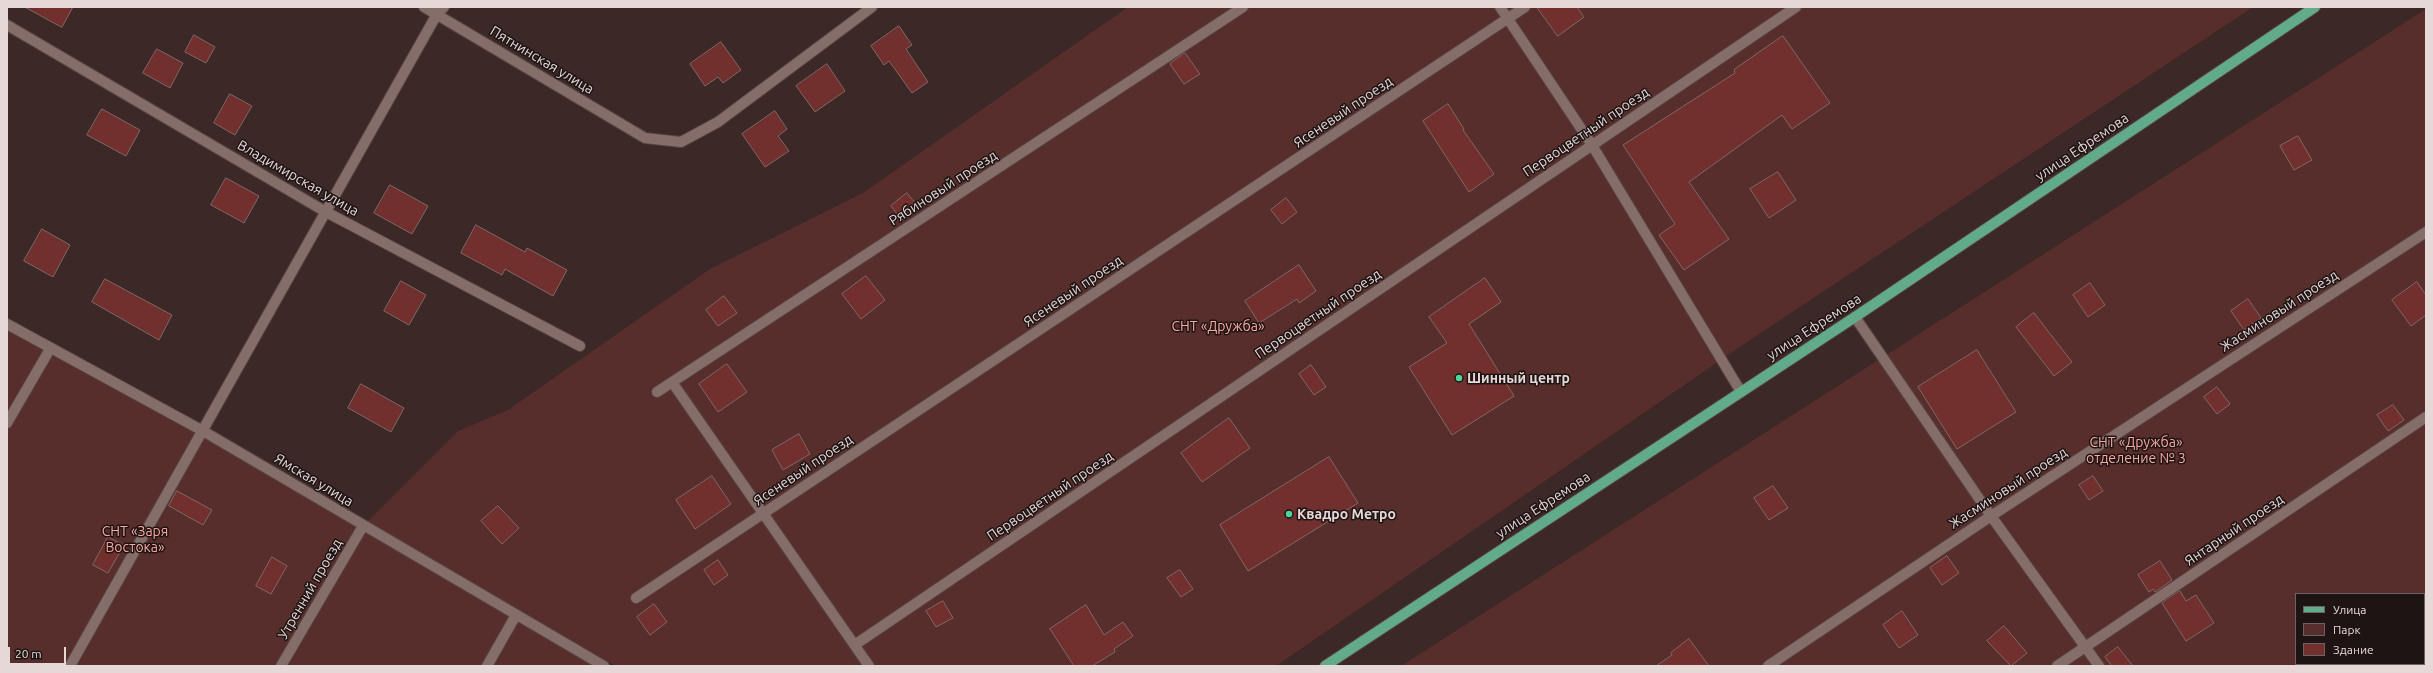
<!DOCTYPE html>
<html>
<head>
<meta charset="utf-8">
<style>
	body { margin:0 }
	#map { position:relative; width:2433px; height:673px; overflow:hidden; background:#3c2827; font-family:Ubuntu,sans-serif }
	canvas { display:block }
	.frame { position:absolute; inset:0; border:8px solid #e6d8d7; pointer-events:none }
	.legend { position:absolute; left:2295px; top:593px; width:130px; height:72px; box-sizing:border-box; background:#1d1413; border:1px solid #6d6261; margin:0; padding:5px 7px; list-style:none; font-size:12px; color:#e6d8d7 }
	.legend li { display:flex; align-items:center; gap:8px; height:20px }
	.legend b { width:20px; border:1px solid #6d6261 }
	.scale { position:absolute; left:8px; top:647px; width:58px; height:18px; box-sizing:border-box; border:2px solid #e6d8d7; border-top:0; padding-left:5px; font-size:12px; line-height:14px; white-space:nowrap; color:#e6d8d7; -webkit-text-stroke:3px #1d1413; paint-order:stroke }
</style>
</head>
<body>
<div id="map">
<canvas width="2433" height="673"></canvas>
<div class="frame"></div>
<ul class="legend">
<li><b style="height:5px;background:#62ab88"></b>Улица</li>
<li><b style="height:11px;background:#572e2c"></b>Парк</li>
<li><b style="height:11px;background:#712f2d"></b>Здание</li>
</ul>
<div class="scale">20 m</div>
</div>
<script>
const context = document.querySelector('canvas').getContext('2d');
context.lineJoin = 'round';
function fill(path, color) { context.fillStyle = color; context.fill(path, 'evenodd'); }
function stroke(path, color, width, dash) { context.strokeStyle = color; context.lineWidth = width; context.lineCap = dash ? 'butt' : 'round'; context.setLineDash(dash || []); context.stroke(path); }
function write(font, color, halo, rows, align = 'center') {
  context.font = font + ' Ubuntu,sans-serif'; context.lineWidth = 3; context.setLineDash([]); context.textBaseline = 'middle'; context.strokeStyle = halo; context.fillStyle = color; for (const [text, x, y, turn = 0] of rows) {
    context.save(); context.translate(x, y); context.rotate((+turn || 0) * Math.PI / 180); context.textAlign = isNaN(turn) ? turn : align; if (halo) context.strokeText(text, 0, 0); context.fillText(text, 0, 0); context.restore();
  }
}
const green = new Path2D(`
	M 1128,7 L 2253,7 L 1744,344 L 1276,666 L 616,666 L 520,610 L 378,534 L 604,666 L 7,666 L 7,324 L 363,526 L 458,431 L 508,410 L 710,269 L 863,193 Z
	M 2426,9 L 2426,666 L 1401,666 ZM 2296,594 L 2424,594 L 2424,664 L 2296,664 Z`);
const building = new Path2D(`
	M 25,7 L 73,7 L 62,27 Z
	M 1537,7 L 1577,7 L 1584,17 L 1558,36 Z
	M 899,26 L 912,45 L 906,49 L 928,82 L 912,93 L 889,61 L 884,65 L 871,46 Z
	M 194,35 L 215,47 L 206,63 L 185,52 Z
	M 1783,36 L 1830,103 L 1792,129 L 1782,115 L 1689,182 L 1729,239 L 1684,270 L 1659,235 L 1675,224 L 1623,145 L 1735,73 L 1734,70 Z
	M 721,42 L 741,70 L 723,83 L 718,77 L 705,86 L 690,64 Z
	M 157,49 L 183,63 L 170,88 L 143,73 Z
	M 1185,53 L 1200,74 L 1184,84 L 1170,64 Z
	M 827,64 L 845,91 L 815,112 L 796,86 Z
	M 230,94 L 252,106 L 235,135 L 214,123 Z
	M 1448,104 L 1464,129 L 1463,130 L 1494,174 L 1469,192 L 1423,121 Z
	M 102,109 L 140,130 L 126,156 L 87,135 Z
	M 775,111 L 787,129 L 778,136 L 789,151 L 765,167 L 742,134 Z
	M 2298,136 L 2312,160 L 2294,170 L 2280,146 Z
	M 1778,172 L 1796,200 L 1769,218 L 1750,189 Z
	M 226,178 L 259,196 L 244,223 L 211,205 Z
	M 390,185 L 428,206 L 412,234 L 374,213 Z
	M 907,193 L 919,208 L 902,220 L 891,206 Z
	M 1286,198 L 1297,212 L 1282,224 L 1271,210 Z
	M 476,225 L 525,252 L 527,248 L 567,270 L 553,296 L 505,269 L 502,275 L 461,253 Z
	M 42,229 L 70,245 L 53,277 L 24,261 Z
	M 1299,265 L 1316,291 L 1299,303 L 1297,299 L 1259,323 L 1245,301 Z
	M 866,276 L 885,300 L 861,319 L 842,294 Z
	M 1485,278 L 1501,302 L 1469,324 L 1514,396 L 1452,435 L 1409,367 L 1447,343 L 1429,317 Z
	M 105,279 L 172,315 L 159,340 L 92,302 Z
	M 401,281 L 426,295 L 409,325 L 384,311 Z
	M 2417,282 L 2426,295 L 2426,315 L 2411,326 L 2392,300 Z
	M 2090,283 L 2105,305 L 2088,317 L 2073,295 Z
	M 724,296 L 737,313 L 718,326 L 706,310 Z
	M 2248,299 L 2261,318 L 2244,330 L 2231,311 Z
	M 2034,313 L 2072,362 L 2054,376 L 2016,327 Z
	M 1977,350 L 2016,412 L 1957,449 L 1918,387 Z
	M 727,364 L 747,392 L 718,412 L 699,384 Z
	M 1311,365 L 1326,387 L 1314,395 L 1299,374 Z
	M 361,384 L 404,408 L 391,432 L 348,408 Z
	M 2217,387 L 2230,404 L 2217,414 L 2204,397 Z
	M 2393,405 L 2404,420 L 2388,431 L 2377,415 Z
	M 1229,418 L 1250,448 L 1202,482 L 1181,453 Z
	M 799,434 L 810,454 L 783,470 L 772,450 Z
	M 1329,457 L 1358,503 L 1248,571 L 1220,525 Z
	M 712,476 L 731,504 L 695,529 L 676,500 Z
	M 2093,476 L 2103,491 L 2089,500 L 2079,485 Z
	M 1773,486 L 1788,508 L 1769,520 L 1754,498 Z
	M 177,491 L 212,510 L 203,525 L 169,506 Z
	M 498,506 L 519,528 L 502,544 L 481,521 Z
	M 108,537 L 124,545 L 108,573 L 93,565 Z
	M 1947,556 L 1959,573 L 1942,585 L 1930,568 Z
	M 272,557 L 287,566 L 271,594 L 256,586 Z
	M 718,560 L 728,575 L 714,585 L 704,570 Z
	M 2160,561 L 2172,580 L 2155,592 L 2153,589 L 2149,592 L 2138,575 Z
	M 1180,570 L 1193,589 L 1181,597 L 1167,578 Z
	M 2180,591 L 2186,601 L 2196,595 L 2214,623 L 2186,641 L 2162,603 Z
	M 943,601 L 953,618 L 936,627 L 926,611 Z
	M 654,604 L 667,622 L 650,635 L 637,617 Z
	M 1086,605 L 1104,635 L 1123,622 L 1133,636 L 1114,649 L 1115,652 L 1092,666 L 1074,666 L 1050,629 Z
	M 1902,611 L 1918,635 L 1899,648 L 1883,625 Z
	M 2004,626 L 2027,653 L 2011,666 L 1987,641 Z
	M 1689,639 L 1709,666 L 1656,666 L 1672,655 L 1671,653 Z
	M 2118,647 L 2133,666 L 2112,666 L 2105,657 Z`);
const minor = new Path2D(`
	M 424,7 L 645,138 L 681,142 L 718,122 L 872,7
	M 1500,7 L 1592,145 L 1741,392
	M 7,25 L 326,212 L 580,346
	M 1855,317 L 1991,516 L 2099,666
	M 7,324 L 203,431 L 604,666
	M 672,382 L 869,666
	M 657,392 L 1243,7
	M 7,423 L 50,349
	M 636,598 L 1525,7
	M 2424,607 L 2426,605
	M 856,644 L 1796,7
	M 70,666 L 437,14 L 444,7
	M 281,666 L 363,526
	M 487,666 L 516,615
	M 1768,666 L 1991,516 L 2426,232
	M 2057,666 L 2426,417
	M 2337,666 L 2340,664`);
const major = new Path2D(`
	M 1325,666 L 1855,317 L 2315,7`);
const markers = [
	[1459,378,4,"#4cd49b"],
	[1289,514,4,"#4cd49b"]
];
const streetNames = [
	["Пятнинская улица",542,60,31],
	["Ясеневый проезд",1343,112,-34],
	["Первоцветный проезд",1586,132,-34],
	["улица Ефремова",2082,147,-34],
	["Владимирская улица",298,178,30],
	["Рябиновый проезд",943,188,-33],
	["Ясеневый проезд",1073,291,-34],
	["Жасминовый проезд",2279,311,-33],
	["Первоцветный проезд",1318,314,-34],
	["улица Ефремова",1814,327,-33],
	["Ясеневый проезд",803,470,-34],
	["Ямская улица",314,480,31],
	["Жасминовый проезд",2008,488,-33],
	["Первоцветный проезд",1050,496,-34],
	["улица Ефремова",1543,505,-33],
	["Янтарный проезд",2234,530,-34],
	["Утренний проезд",310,589,-60]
];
const parkNames = [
	["СНТ «Дружба»",1218,326],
	["СНТ «Дружба»",2136,442],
	["отделение № 3",2136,458],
	["СНТ «Заря",135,531],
	["Востока»",135,547]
];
const poiNames = [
	["Шинный центр",1467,378],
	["Квадро Метро",1297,514]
];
fill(green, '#572e2c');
fill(building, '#712f2d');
stroke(building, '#7f6865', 1);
stroke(minor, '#564543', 12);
stroke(major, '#564543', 12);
stroke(minor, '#856d6a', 10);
stroke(major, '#62ab88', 10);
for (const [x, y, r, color] of markers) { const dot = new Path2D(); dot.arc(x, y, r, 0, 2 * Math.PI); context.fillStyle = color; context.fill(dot); stroke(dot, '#1d1413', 1.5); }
write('14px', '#e6d8d7', '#1d1413', streetNames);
write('14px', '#fba8a1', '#1d1413', parkNames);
write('bold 14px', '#e6d8d7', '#1d1413', poiNames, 'left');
</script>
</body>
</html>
